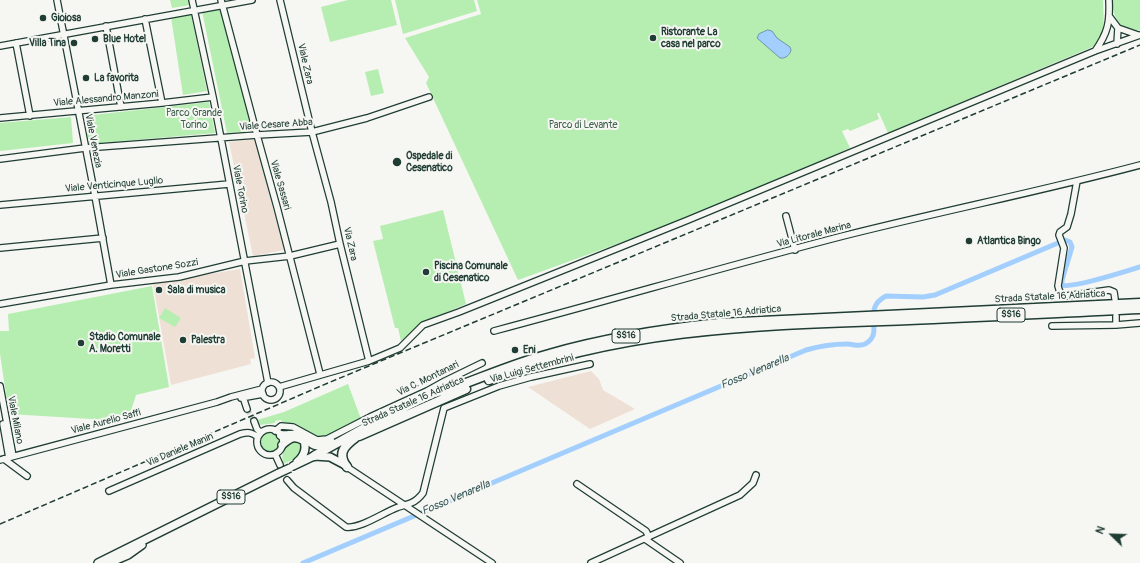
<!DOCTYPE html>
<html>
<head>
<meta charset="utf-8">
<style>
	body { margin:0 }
	#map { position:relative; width:1140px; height:563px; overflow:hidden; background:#f6f6f2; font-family:Pangolin,sans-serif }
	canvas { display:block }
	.north { position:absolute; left:1092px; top:515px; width:40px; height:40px; -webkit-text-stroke:3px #f6f6f2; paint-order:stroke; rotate:293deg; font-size:11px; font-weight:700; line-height:16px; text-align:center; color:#1f3d34 }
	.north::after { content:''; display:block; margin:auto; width:14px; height:18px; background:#1f3d34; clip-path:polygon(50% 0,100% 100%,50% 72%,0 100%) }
</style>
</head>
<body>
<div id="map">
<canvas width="1140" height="563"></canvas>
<div class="north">N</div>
</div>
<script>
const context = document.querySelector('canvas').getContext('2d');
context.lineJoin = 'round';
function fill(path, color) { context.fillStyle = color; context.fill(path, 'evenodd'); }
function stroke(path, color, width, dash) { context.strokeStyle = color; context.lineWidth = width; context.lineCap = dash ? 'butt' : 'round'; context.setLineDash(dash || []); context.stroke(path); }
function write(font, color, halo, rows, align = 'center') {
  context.font = font + ' Pangolin,sans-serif'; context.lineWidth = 4; context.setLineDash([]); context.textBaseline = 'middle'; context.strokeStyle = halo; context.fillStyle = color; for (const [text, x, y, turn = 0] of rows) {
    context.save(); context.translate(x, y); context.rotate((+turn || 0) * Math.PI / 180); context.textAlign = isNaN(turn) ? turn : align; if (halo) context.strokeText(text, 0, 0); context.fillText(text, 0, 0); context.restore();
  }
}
const built = new Path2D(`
	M 255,139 L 284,250 L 253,256 L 229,142 Z
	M 240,269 L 255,358 L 250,359 L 251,364 L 171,385 L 153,283 Z
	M 591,371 L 599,379 L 603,390 L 635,409 L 590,429 L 528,387 Z`);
const green = new Path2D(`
	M 170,0 L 189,0 L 190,5 L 172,8 Z
	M 348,0 L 391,0 L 397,25 L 330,42 L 321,7 Z
	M 395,0 L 474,0 L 477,11 L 403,34 Z
	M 477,0 L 1103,0 C 1103,15 1108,40 1090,48 L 888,133 L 879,113 L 877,113 L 879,119 L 850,131 L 848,129 L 842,131 L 850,148 L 804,169 L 661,228 L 518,280 L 426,83 L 429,77 L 405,38 L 481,14 Z
	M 1112,0 L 1140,0 L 1140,30 C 1121,34 1112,16 1112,0 Z
	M 220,7 L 253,131 L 227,133 L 202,11 Z
	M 191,14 L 207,91 L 183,95 L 171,17 Z
	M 378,69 L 384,93 L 371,96 L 365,72 Z
	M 209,102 L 215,133 L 89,144 L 84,116 Z
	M 71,117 L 73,143 L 0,151 L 0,123 Z
	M 443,210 L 466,304 L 425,322 L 401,341 L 398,328 L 395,328 L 373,241 L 383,239 L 380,226 Z
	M 152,286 L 169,387 L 136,395 L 130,414 L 108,420 L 9,414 L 0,354 L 0,331 L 9,331 L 8,314 Z
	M 165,308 L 181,318 L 175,327 L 159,318 Z
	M 348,384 L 361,419 L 324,438 L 314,436 L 292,424 L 282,422 L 281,420 L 275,421 L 275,423 L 260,425 L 258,424 L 257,420 L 284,412 Z
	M259 442a11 11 0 1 1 22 0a11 11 0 1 1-22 0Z
	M 293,439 L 302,443 L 303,451 L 297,458 L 283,464 C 281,453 284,444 293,439 Z`);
const water = new Path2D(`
	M 768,30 L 772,31 L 777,38 L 790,47 L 791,50 C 790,55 785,59 780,58 L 757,38 L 759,34 Z`);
const canal = new Path2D(`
	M 303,563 L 806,350 C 820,346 833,344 847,344 C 853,344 859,347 865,344 C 886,333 860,309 886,296 L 923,297 L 935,295 L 1065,240 L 1070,242 L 1072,247 L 1062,280 L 1062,285 C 1072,289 1127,271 1140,267`);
const minorTunnel = new Path2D(`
	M 247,409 L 254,421`);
const minor = new Path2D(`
	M 57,0 L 95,196 L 111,285
	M 192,0 L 213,97 L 268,383
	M 221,0 L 257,135 L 277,207 L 320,374
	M 280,0 L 312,132 L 331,202 L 340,244 L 369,361
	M 1109,16 L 1118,28 L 1138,35
	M 145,19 L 162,103
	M 106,26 L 121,107
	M 16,43 L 30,116
	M 1117,44 L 1118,28
	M 0,46 L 252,0
	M 1095,51 C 1108,33 1110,22 1109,0
	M 0,118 L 162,103 L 213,97
	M 0,159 L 85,148 L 257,135 L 312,132 L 367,118 L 429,97
	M 1077,181 L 1071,214 L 1067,227 L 1060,232 L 1059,235 L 1064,248 L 1058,286 C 1059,291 1061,295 1066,296 L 1109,290 L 1114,292 L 1115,299
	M 0,205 L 229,184
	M 786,216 L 795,250
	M 0,248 L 103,238
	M 0,304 L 111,285 L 179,277 L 245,261 L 290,256 L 340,244
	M 1116,316 L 1116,325
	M 1052,326 L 1116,325 L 1140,323
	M 494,331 C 611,300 727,266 843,236 C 942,211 1042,191 1140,165
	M262 391a9 9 0 1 1 18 0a9 9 0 1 1-18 0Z
	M 0,386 L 13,456
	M 279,387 L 369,361 L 400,348 L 423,325 L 459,312 L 688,220 L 1095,51 L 1140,35
	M 243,397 L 247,409
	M 241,398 L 263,394
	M 254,421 L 257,429 L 261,433
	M 3,424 L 9,458
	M257 442a13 13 0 1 1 26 0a13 13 0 1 1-26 0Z
	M 275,431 L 281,426 L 293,427 L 317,440 L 327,439 L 370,417 L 427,391 L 445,381 L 482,363
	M 275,454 L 280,465
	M 4,459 L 27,476
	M 0,460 L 217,402 L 231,397 L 262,389
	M 347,467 L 492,563
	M 287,480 L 294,488 L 346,527 C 360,529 383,513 396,508 C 401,506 406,505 411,503 C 416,501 420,497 423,493 L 444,408 L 499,386 L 531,377 L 590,364
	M 577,484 L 646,531 L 649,537
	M 109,491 L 240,434 C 248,432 251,432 258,437
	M 645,539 L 680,563
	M 591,563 L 740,495 L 753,483 L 756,475`);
const major = new Path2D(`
	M 282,445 C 290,438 294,435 304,441 C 307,450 303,457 297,462
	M 293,466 L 314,456 L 330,457 L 347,466
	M 98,563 L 279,473
	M 109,563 L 128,555 L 142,545`);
const highway = new Path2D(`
	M 489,380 C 615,331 750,325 883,321 C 968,318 1054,313 1140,309
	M 281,435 C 286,436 292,434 297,435 C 314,439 308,451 331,442
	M 359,436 L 466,389
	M 314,456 C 353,434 391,412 432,394 C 440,391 450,390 458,386 C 488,375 518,362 549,354 C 605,338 661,329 719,323 L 1140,303
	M 347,467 C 337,454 344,446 355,438`);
const rail = new Path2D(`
	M 0,524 L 328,383 L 1140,45`);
const majorBridge = new Path2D(`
	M 279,473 L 290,468`);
const markers = [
	[43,18,4,"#1f3d34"],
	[653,38,4,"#1f3d34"],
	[95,39,4,"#1f3d34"],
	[74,43,4,"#1f3d34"],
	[86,78,4,"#1f3d34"],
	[397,162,5,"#1f3d34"],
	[969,241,4,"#1f3d34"],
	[426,272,4,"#1f3d34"],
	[159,290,4,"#1f3d34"],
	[183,340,4,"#1f3d34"],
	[81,343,4,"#1f3d34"],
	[515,350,4,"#1f3d34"]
];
const shields = [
	[1011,315,28],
	[626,336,28],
	[231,497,28]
];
const shieldNames = [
	["SS16",1011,315],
	["SS16",626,336],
	["SS16",231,497]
];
const poiNames = [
	["Gioiosa",51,18],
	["Ristorante La",661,32],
	["casa nel parco",661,44],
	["Blue Hotel",103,39],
	["Villa Tina",66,43,"right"],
	["La favorita",94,78],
	["Ospedale di",406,156],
	["Cesenatico",406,168],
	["Atlantica Bingo",977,241],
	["Piscina Comunale",434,266],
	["di Cesenatico",434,278],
	["Sala di musica",167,290],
	["Stadio Comunale",89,337],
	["A. Moretti",89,349],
	["Palestra",191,340],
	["Eni",523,350]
];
const streetNames = [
	["Viale Zara",305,64,77],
	["Viale Alessandro Manzoni",106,99,-5],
	["Viale Cesare Abba",276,125,-4],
	["Viale Venezia",93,141,79],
	["Viale Venticinque Luglio",114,185,-5],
	["Viale Sassari",280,185,74],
	["Viale Torino",240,189,79],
	["Via Litorale Marina",814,235,-15],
	["Via Zara",350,244,77],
	["Viale Gastone Sozzi",157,269,-9],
	["Strada Statale 16 Adriatica",1050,297,-3],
	["Strada Statale 16 Adriatica",726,314,-5],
	["Via Luigi Settembrini",532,369,-15],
	["Via C. Montanari",428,379,-26],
	["Strada Statale 16 Adriatica",413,402,-24],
	["Viale Milano",15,420,79],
	["Viale Aurelio Saffi",106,422,-15],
	["Via Daniele Manin",180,450,-23]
];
const parkNames = [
	["Parco Grande",194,113],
	["Torino",194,125],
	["Parco di Levante",583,125]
];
const waterNames = [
	["Fosso Venarella",755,372,-23],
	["Fosso Venarella",456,498,-23]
];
fill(built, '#efe0d6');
fill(green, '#b6eeb1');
fill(water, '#a3cffe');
stroke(water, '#6e95ad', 1);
stroke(canal, '#a3cffe', 5);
stroke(minorTunnel, '#cbd1cc', 5.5, [5.5, 3]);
stroke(minor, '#1f3d34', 8);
stroke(major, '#1f3d34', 10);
stroke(highway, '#1f3d34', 11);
stroke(minor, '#f6f6f2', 5.5);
stroke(major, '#f6f6f2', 7);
stroke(highway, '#f6f6f2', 8);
stroke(rail, '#1f3d34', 1.5, [6, 3]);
stroke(majorBridge, '#1f3d34', 10, []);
stroke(majorBridge, '#f6f6f2', 7);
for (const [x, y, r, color] of markers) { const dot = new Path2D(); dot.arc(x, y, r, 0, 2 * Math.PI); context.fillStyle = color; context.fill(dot); stroke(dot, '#f6f6f2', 1.5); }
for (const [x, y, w] of shields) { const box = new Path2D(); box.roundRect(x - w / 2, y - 7, w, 14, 3); context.fillStyle = '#f6f6f2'; context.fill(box); stroke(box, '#1f3d34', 1); }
write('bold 9px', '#1f3d34', null, shieldNames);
write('bold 10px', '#1f3d34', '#f6f6f2', poiNames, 'left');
write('10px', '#1f3d34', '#f6f6f2', streetNames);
write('10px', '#3d604d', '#f6f6f2', parkNames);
write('italic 11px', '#395a5c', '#f6f6f2', waterNames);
</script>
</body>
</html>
